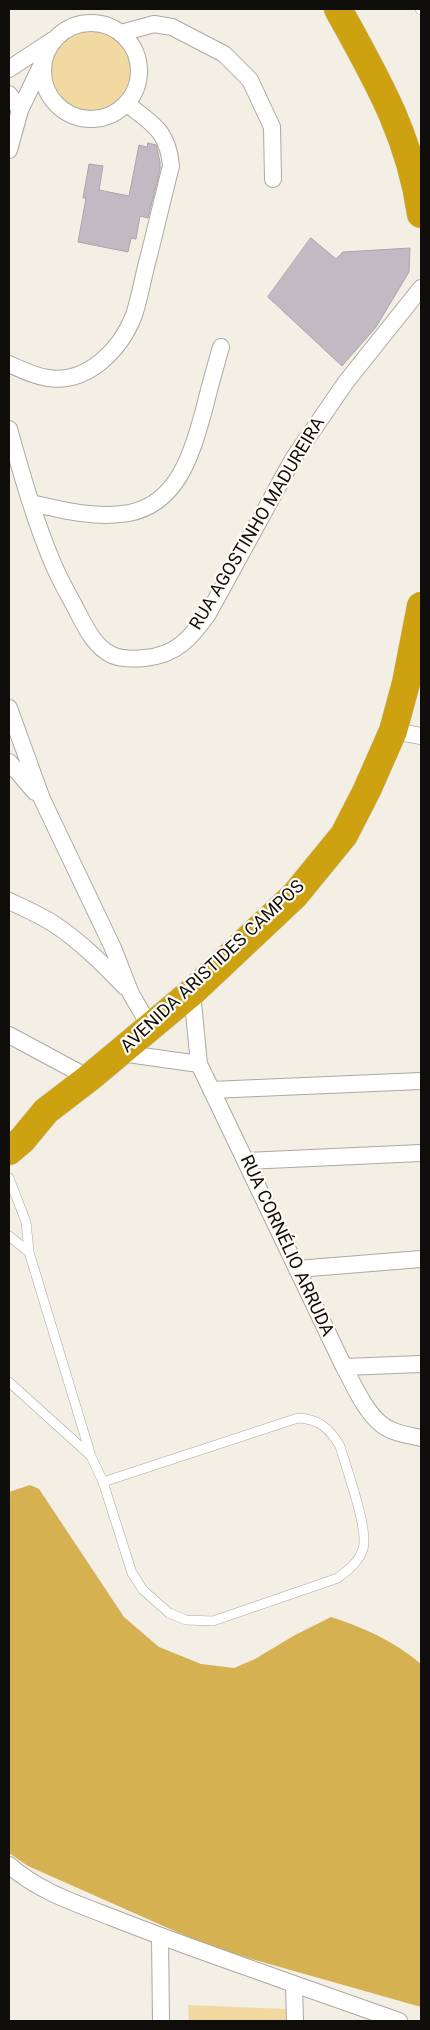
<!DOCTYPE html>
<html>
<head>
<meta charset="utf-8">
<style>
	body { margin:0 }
	#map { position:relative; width:430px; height:2030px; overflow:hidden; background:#f3efe5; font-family:Roboto,sans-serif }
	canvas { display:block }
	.frame { position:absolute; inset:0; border:10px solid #100e0b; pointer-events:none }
</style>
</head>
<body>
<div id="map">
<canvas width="430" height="2030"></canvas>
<div class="frame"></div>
</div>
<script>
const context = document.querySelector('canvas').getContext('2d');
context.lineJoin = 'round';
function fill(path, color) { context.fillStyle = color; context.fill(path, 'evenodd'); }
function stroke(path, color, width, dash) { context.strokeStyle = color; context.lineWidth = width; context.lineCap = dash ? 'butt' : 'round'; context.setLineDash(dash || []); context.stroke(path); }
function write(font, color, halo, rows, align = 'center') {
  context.font = font + ' Roboto,sans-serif'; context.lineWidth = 4.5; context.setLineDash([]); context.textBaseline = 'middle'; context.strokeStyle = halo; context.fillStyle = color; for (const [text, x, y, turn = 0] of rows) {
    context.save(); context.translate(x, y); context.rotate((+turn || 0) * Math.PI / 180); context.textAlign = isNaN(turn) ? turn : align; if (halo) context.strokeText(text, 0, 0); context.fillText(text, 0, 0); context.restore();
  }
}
const green = new Path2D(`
	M47 72a42 42 0 1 1 84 0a42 42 0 1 1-84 0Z
	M 188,2005 L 287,2009 L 287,2021 L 189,2021 Z`);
const forest = new Path2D(`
	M 30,1485 L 39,1489 L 124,1617 L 159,1647 L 201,1664 L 234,1668 L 255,1659 L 295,1635 L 331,1617 C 365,1628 394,1641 421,1664 L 421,2007 L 213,1948 L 28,1866 L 9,1853 L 9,1492 Z`);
const building = new Path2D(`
	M 148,143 L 156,145 L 157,148 L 160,162 L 160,170 L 148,218 L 140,216 L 136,239 L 131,238 L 128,252 L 78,242 L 86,198 L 83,198 L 89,164 L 103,166 L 99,190 L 129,196 L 139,145 L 147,147 Z
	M 311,238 L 336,259 L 343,252 L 410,248 L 409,272 L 376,327 L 342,366 L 268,297 Z`);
const lane = new Path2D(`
	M 420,9 L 421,10
	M 9,1178 L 26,1222 L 29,1252 L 91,1456 L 103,1482 L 132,1573 L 143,1590 L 169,1613 L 186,1620 L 213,1621 L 338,1578 C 348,1570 359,1562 363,1549 C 369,1529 346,1468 340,1446 C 329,1428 319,1419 298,1418 L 103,1482
	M 9,1236 L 29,1252
	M 9,1382 L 91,1456`);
const street = new Path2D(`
	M43 71a48 48 0 1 1 96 0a48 48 0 1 1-96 0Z
	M 121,33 L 154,24 L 172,27 L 224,54 L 250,80 L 272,127 L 273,179
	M 9,69 L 53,40
	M 9,94 L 20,110 L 9,150
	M 20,110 L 42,64
	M 9,364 C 22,370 34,376 48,378 C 88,384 121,349 134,315 C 140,297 143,277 148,259 C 156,228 163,197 171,166 C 168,131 153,124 127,104
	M 9,429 C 22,475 35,522 54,566 C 60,580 68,594 75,607 C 84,624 93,646 112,655 C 121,659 135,659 145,658 C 176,655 190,639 208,614 L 293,459 L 346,382 L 421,288
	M 31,503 C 62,510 96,519 129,513 C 179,503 192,452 204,410 C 209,389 215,368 221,347
	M 9,708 L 42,799 L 113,948 L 131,994 L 151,1028
	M 393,731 L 421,736
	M 9,762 L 35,792
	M 9,901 C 24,908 40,915 54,924 C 81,942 103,964 125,987
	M 192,992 L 199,1064 L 344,1367 C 354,1385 364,1410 381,1424 C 392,1433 408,1435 421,1438
	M 9,1035 L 89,1078
	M 121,1053 L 199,1064
	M 211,1090 L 421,1081
	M 246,1161 L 421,1153
	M 297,1269 L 421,1259
	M 344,1367 L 421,1364
	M 9,1865 C 38,1891 75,1903 111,1917 C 171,1941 233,1962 294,1984 L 295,2021
	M 160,1937 L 161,2021
	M 294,1984 L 399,2021`);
const highway = new Path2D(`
	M 338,9 C 376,78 410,135 421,214
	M 9,1151 L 22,1140 L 46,1111 L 89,1078 L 192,992 L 295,895 L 344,835 L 367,790 L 393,731 L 406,683 L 421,606`);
const streetNames = [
	["RUA AGOSTINHO MADUREIRA",258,524,-59],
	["AVENIDA ARISTIDES CAMPOS",213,967,-43],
	["RUA CORNÉLIO ARRUDA",286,1246,65]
];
fill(green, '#f1d9a1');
fill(forest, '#d5b152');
fill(building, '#c1bac3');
stroke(building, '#aaa4ac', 1);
stroke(lane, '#aca9a0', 10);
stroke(street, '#aca9a0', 18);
stroke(highway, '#cfcfce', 29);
stroke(lane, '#fff', 9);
stroke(street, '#fff', 16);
stroke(highway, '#cda10f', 28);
write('18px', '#100e0b', '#fffcf6', streetNames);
</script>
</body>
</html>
